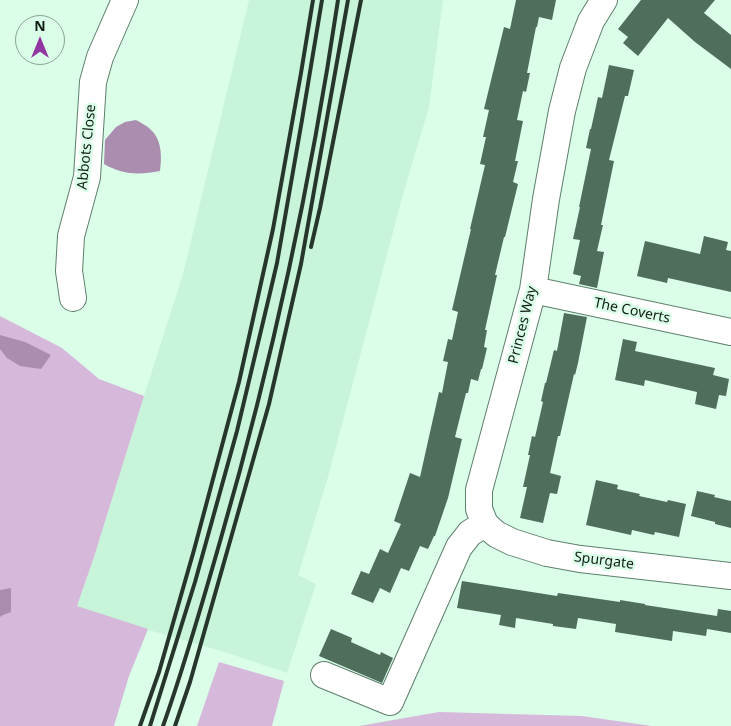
<!DOCTYPE html>
<html>
<head>
<meta charset="utf-8">
<style>
	body { margin:0 }
	#map { position:relative; width:731px; height:726px; overflow:hidden; background:#dafee8; font-family:"Noto Sans",sans-serif }
	canvas { display:block }
	.north { position:absolute; left:15px; top:15px; width:50px; height:50px; box-sizing:border-box; background:#dafee8; border:1px solid #89a493; border-radius:50%; rotate:0deg; font-size:14px; font-weight:700; line-height:20px; text-align:center; color:#0f1c14 }
	.north::after { content:''; display:block; margin:auto; width:18px; height:22px; background:#9235a0; clip-path:polygon(50% 0,100% 100%,50% 72%,0 100%) }
</style>
</head>
<body>
<div id="map">
<canvas width="731" height="726"></canvas>
<div class="north">N</div>
</div>
<script>
const context = document.querySelector('canvas').getContext('2d');
context.lineJoin = 'round';
function fill(path, color) { context.fillStyle = color; context.fill(path, 'evenodd'); }
function stroke(path, color, width, dash) { context.strokeStyle = color; context.lineWidth = width; context.lineCap = dash ? 'butt' : 'round'; context.setLineDash(dash || []); context.stroke(path); }
function write(font, color, halo, rows, align = 'center') {
  context.font = font + ' "Noto Sans",sans-serif'; context.lineWidth = 5; context.setLineDash([]); context.textBaseline = 'middle'; context.strokeStyle = halo; context.fillStyle = color; for (const [text, x, y, turn = 0] of rows) {
    context.save(); context.translate(x, y); context.rotate((+turn || 0) * Math.PI / 180); context.textAlign = isNaN(turn) ? turn : align; if (halo) context.strokeText(text, 0, 0); context.fillText(text, 0, 0); context.restore();
  }
}
const built = new Path2D(`
	M 249,0 L 443,0 L 429,107 L 402,198 L 328,477 L 298,575 L 316,584 L 287,673 L 228,653 L 125,623 L 77,606 L 94,557 L 144,396 L 183,274 Z`);
const forest = new Path2D(`
	M 0,316 L 62,348 L 99,379 L 144,396 L 94,557 L 77,606 L 148,629 L 129,676 L 114,726 L 0,726 Z
	M 219,662 L 284,681 L 272,726 L 197,726 Z
	M 439,712 L 582,716 L 652,726 L 359,726 Z`);
const water = new Path2D(`
	M 136,120 C 141,123 146,125 150,129 C 162,139 162,157 160,171 C 139,175 123,175 104,164 L 105,140 L 116,127 L 125,122 Z
	M 0,335 L 25,342 L 51,355 L 41,369 L 20,366 L 7,358 L 0,349 Z
	M 11,588 L 11,612 L 3,615 L 0,617 L 0,590 Z`);
const building = new Path2D(`
	M 516,0 L 556,0 L 552,20 L 539,17 L 537,27 L 536,27 L 527,73 L 530,73 L 526,92 L 523,91 L 517,120 L 523,121 L 515,161 L 518,161 L 513,182 L 518,184 L 505,237 L 504,237 L 495,275 L 497,275 L 485,330 L 487,330 L 484,347 L 487,348 L 482,369 L 481,369 L 478,381 L 471,379 L 468,393 L 466,393 L 455,437 L 462,439 L 448,498 L 435,536 L 434,536 L 428,549 L 420,546 L 409,571 L 401,568 L 390,593 L 380,588 L 373,603 L 351,594 L 361,571 L 369,574 L 380,549 L 388,553 L 401,524 L 394,521 L 410,473 L 420,477 L 439,392 L 442,393 L 448,362 L 443,361 L 448,339 L 452,340 L 458,312 L 452,310 L 471,229 L 470,229 L 485,165 L 480,164 L 486,137 L 483,137 L 489,110 L 484,109 L 504,27 L 510,29 Z
	M 641,0 L 715,0 L 704,13 L 731,35 L 731,69 L 695,42 L 668,18 L 638,56 L 623,43 L 628,37 L 618,29 Z
	M 609,65 L 634,70 L 628,96 L 625,96 L 609,160 L 614,161 L 601,225 L 603,225 L 597,251 L 604,252 L 597,288 L 579,284 L 581,276 L 573,274 L 580,240 L 573,239 L 580,207 L 579,207 L 591,149 L 586,148 L 590,129 L 591,129 L 598,97 L 602,98 Z
	M 704,236 L 728,242 L 726,250 L 731,251 L 731,292 L 668,278 L 667,283 L 637,276 L 645,241 L 700,254 Z
	M 564,313 L 587,317 L 578,363 L 575,375 L 574,374 L 560,436 L 558,436 L 550,473 L 561,476 L 557,494 L 550,493 L 543,523 L 520,518 L 527,487 L 523,487 L 530,455 L 528,455 L 532,436 L 535,437 L 543,402 L 541,401 L 545,383 L 546,383 L 554,350 L 557,351 Z
	M 623,339 L 637,342 L 635,351 L 715,368 L 713,375 L 729,379 L 726,396 L 719,395 L 716,409 L 695,404 L 697,392 L 645,380 L 644,386 L 615,380 Z
	M 596,480 L 618,485 L 617,489 L 640,494 L 639,496 L 667,502 L 668,500 L 686,504 L 679,537 L 655,532 L 654,535 L 632,530 L 631,535 L 586,525 Z
	M 697,491 L 715,495 L 714,497 L 731,501 L 731,528 L 715,524 L 715,522 L 691,516 Z
	M 462,581 L 557,596 L 558,593 L 620,602 L 620,600 L 645,604 L 645,605 L 717,616 L 718,609 L 731,611 L 731,633 L 707,629 L 706,636 L 673,631 L 672,641 L 615,632 L 616,624 L 578,618 L 576,629 L 553,626 L 553,624 L 516,618 L 515,628 L 499,625 L 501,615 L 457,608 Z
	M 331,629 L 352,638 L 351,642 L 380,655 L 381,652 L 393,658 L 382,683 L 319,656 Z`);
const minor = new Path2D(`
	M 533,290 L 731,332
	M 73,298 L 69,271 L 71,236 L 87,177 L 93,82 L 100,57 L 125,0
	M 485,524 L 496,534 L 512,542 L 547,553 L 580,559 L 731,576
	M 324,675 L 390,702 L 459,547 L 470,533 L 485,524 L 479,509 L 479,490 L 533,290 L 546,199 L 562,111 L 573,68 L 591,21 L 604,0`);
const rail = new Path2D(`
	M 311,247 L 320,208 L 361,0
	M 140,726 L 159,672 L 194,550 L 239,382 L 273,229 L 301,73 L 313,0
	M 150,726 L 195,582 L 237,431 L 269,297 L 277,263 L 302,120 L 322,0
	M 163,726 C 185,664 203,601 221,538 C 272,362 311,182 338,0
	M 175,726 L 190,682 L 269,404 L 301,264 L 348,0`);
const streetNames = [
	["Abbots Close",87,147,-84],
	["The Coverts",632,311,12],
	["Princes Way",523,325,-76],
	["Spurgate",604,561,7]
];
fill(built, '#c8f4da');
fill(forest, '#d6b8db');
fill(water, '#aa8daf');
fill(building, '#4f6e5c');
stroke(minor, '#5f7f6d', 28);
stroke(minor, '#fff', 26);
stroke(rail, '#26362c', 4);
write('14px', '#0f1c14', '#dafee8', streetNames);
</script>
</body>
</html>
